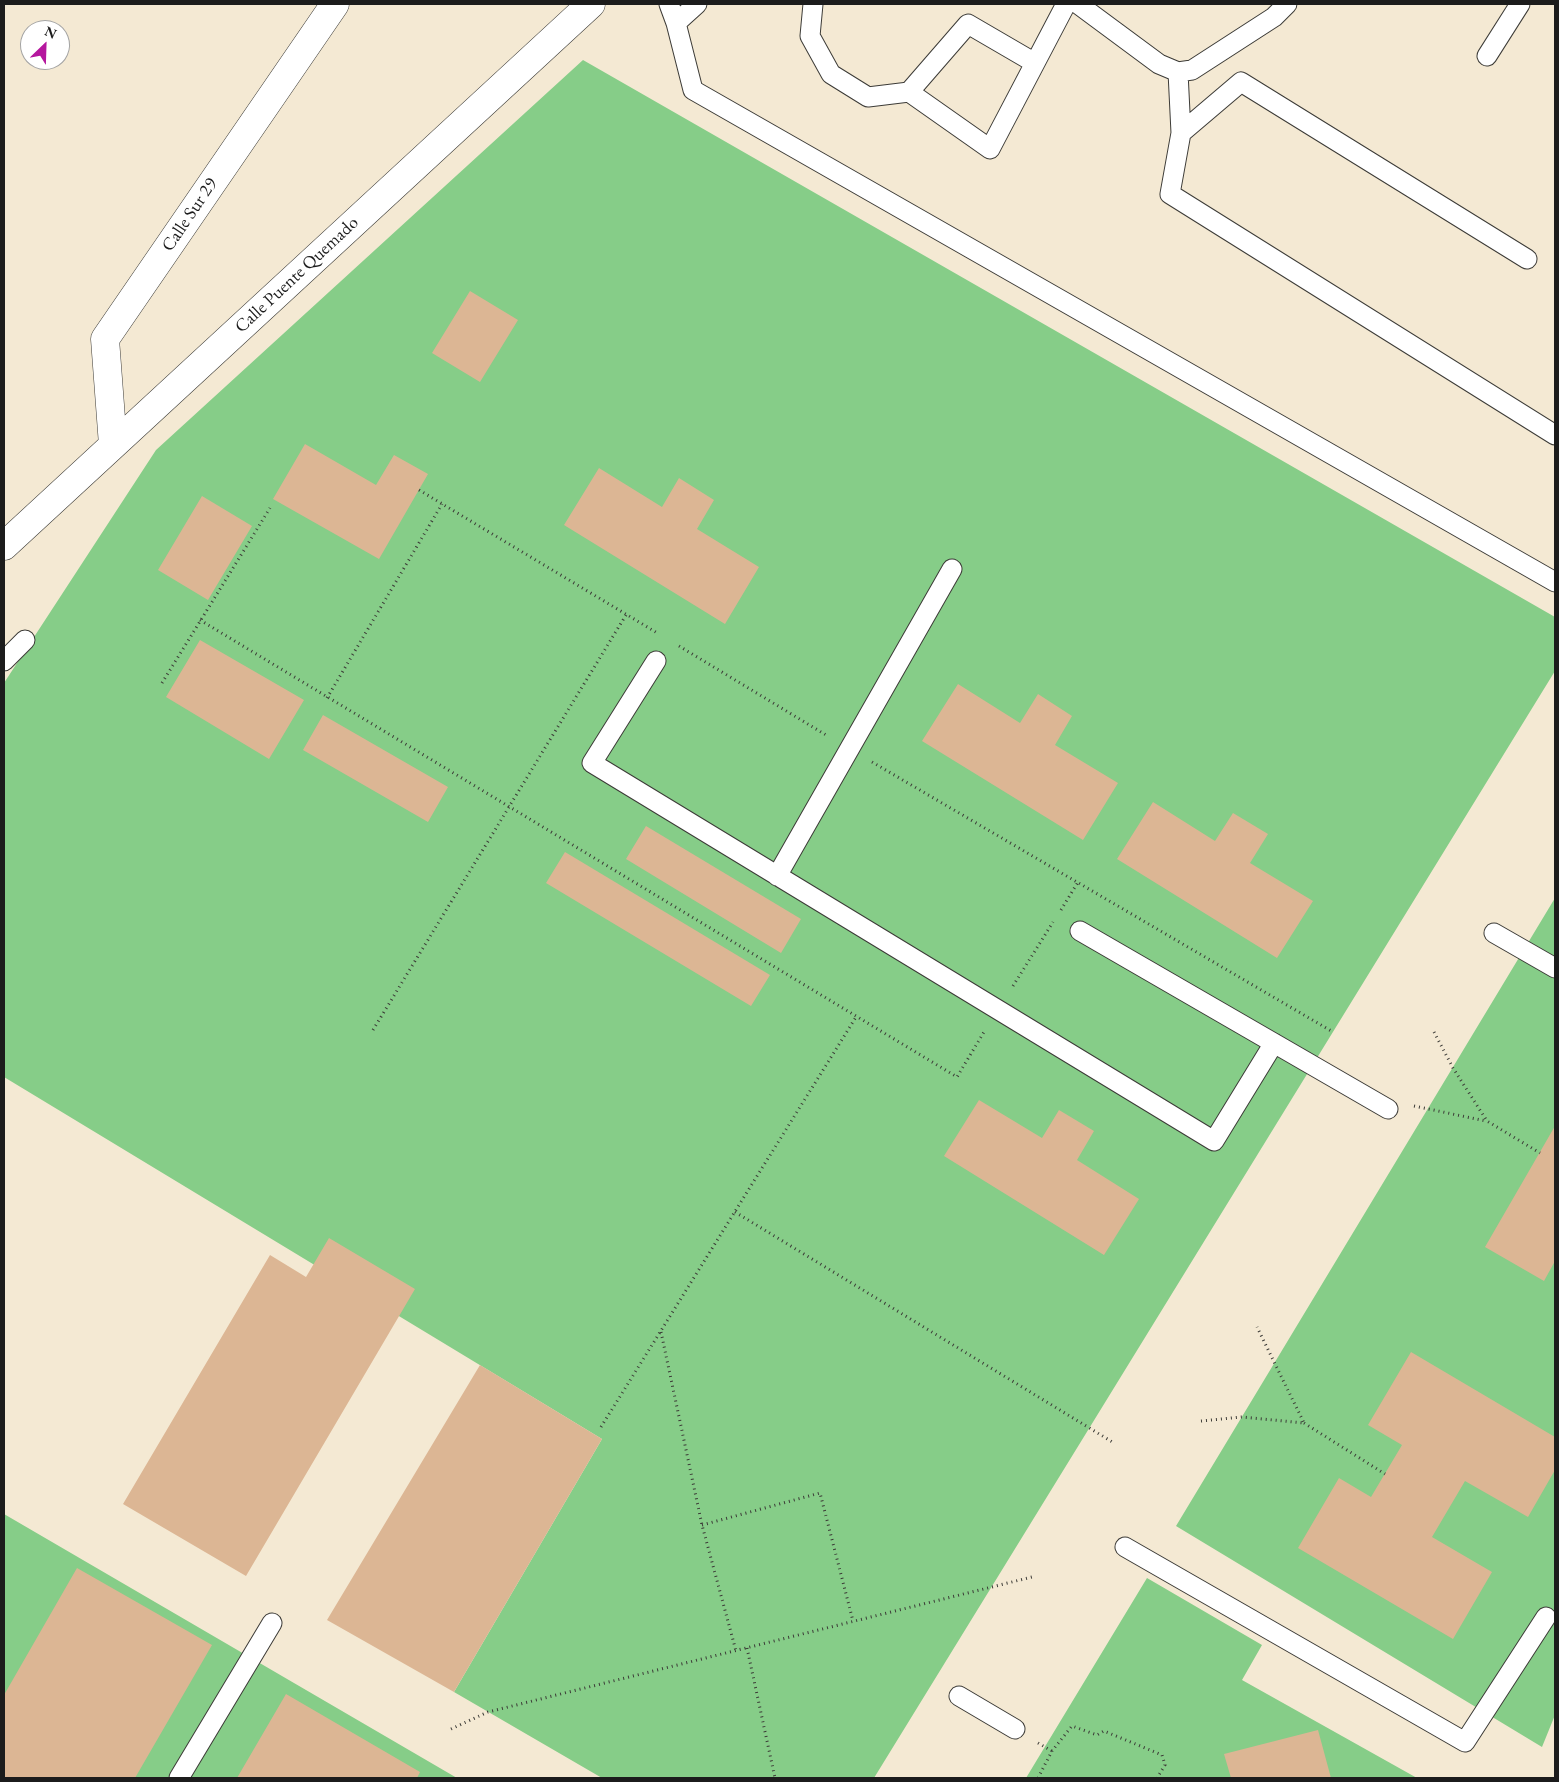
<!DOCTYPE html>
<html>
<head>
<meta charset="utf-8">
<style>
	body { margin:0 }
	#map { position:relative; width:1559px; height:1782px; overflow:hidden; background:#f4e9d3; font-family:"EB Garamond",serif }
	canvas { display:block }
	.frame { position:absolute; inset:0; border:5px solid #1c1c1c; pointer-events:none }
	.north { position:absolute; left:20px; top:20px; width:50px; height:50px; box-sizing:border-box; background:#fff; border:1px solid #a4a4a4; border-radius:50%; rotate:24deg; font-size:14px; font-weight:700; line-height:20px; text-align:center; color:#1c1c1c }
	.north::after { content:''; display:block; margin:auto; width:18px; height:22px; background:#b5179e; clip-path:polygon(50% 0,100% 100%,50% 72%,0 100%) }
</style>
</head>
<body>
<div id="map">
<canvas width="1559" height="1782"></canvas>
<div class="frame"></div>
<div class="north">N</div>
</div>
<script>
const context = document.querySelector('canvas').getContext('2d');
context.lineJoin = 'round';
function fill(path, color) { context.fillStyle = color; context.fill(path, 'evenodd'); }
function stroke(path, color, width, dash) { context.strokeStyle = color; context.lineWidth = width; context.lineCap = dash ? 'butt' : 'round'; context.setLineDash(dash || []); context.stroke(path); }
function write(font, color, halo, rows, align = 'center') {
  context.font = font + ' "EB Garamond",serif'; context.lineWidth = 4.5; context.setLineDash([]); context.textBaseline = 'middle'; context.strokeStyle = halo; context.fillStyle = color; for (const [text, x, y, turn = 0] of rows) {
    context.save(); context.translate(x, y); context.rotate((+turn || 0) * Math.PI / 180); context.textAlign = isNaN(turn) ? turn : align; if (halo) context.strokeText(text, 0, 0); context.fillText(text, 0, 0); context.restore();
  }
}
const green = new Path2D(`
	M 583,60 L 1555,617 L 1555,671 L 874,1778 L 602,1778 L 454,1692 L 602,1439 L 4,1077 L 4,683 L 156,450 Z
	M 1555,898 L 1555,1715 L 1542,1747 L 1176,1526 Z
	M 4,1514 L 457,1778 L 4,1778 Z
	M 1147,1578 L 1262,1645 L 1242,1680 L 1417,1778 L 1026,1778 Z`);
const building = new Path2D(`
	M 470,291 L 518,320 L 480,382 L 432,353 Z
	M 305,444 L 376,485 L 394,455 L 428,474 L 379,559 L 273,499 Z
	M 599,468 L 662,507 L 679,478 L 714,500 L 697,529 L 759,567 L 725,624 L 564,525 Z
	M 202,496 L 252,526 L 208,600 L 158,570 Z
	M 200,640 L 304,700 L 269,759 L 166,697 Z
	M 958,684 L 1020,723 L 1038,694 L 1072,716 L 1055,745 L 1118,783 L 1083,840 L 922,741 Z
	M 323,715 L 448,787 L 428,822 L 303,750 Z
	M 1153,802 L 1215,841 L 1233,813 L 1268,834 L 1250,863 L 1313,901 L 1277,958 L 1117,859 Z
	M 646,826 L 801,919 L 781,953 L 626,859 Z
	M 565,852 L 770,975 L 751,1006 L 546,883 Z
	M 979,1100 L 1042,1138 L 1059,1110 L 1094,1131 L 1077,1160 L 1139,1199 L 1104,1255 L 944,1156 Z
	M 1555,1126 L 1555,1261 L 1544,1281 L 1485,1247 Z
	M 329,1238 L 415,1289 L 246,1576 L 123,1504 L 270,1255 L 306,1277 Z
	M 1411,1352 L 1555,1437 L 1555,1470 L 1528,1517 L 1465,1481 L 1432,1537 L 1492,1572 L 1453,1639 L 1298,1548 L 1339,1478 L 1371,1497 L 1402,1445 L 1368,1425 Z
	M 480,1365 L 602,1439 L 454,1692 L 327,1620 Z
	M 77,1568 L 212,1645 L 135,1778 L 4,1778 L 4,1695 Z
	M 286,1694 L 420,1772 L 417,1778 L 237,1778 Z
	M 1318,1730 L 1331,1778 L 1231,1778 L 1224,1754 Z`);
const path = new Path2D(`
	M 419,490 L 659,634
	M 200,620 L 957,1077 L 984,1032
	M 679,646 L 826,735
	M 162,683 L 270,508
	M 327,698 L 442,504
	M 872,762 L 1333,1032
	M 1061,910 L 1078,882
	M 1013,986 L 1053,922
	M 373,1030 L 626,615
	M 1434,1032 L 1453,1068 L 1487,1121 L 1540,1153
	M 1414,1106 L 1486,1121
	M 735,1212 L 1114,1443
	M 661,1332 L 702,1525 L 736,1651
	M 1201,1421 L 1242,1417 L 1304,1423 L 1257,1327
	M 1304,1423 L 1385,1474
	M 601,1427 L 856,1017
	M 702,1525 L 820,1493 L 853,1621
	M 747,1648 L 775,1778
	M 451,1729 L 488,1712 L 1032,1577
	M 1038,1743 L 1052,1751
	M 1038,1778 L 1052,1751 L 1072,1726 L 1097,1735 L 1104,1731 L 1162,1755 L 1165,1765 L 1157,1778`);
const service = new Path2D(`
	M 669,4 L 676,23
	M 697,4 L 676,23 L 693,90 L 1555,582
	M 813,4 L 810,36 L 831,74 L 868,97 L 909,92 L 990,149 L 1066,4
	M 1078,4 L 1159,64 L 1178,72 L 1192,70 L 1274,17 L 1287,4
	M 1487,56 L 1520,4
	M 1178,72 L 1181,133 L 1170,194 L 1555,435
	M 909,92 L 968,24 L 1035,63
	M 1181,133 L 1241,82 L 1527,259
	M 4,661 L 25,640
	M 656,661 L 592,763 L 1214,1141 L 1274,1043
	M 777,876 L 952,569
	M 1080,931 L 1388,1109
	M 1494,933 L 1555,968
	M 1125,1547 L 1465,1742 L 1546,1617
	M 959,1696 L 1015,1729
	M 179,1778 L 272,1623`);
const minor = new Path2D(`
	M 113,445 L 105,339 L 335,4
	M 4,546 L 591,4`);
const streetNames = [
	["Calle Sur 29",190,215,-56],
	["Calle Puente Quemado",297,275,-43]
];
fill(green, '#86cd88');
fill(building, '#dcb694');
stroke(service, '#3c3b37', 21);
stroke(minor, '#3c3b37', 29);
stroke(path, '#3c3b37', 3, [1, 4]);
stroke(service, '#fff', 19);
stroke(minor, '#fff', 28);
write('18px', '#1c1c1c', '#fff', streetNames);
</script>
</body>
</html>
